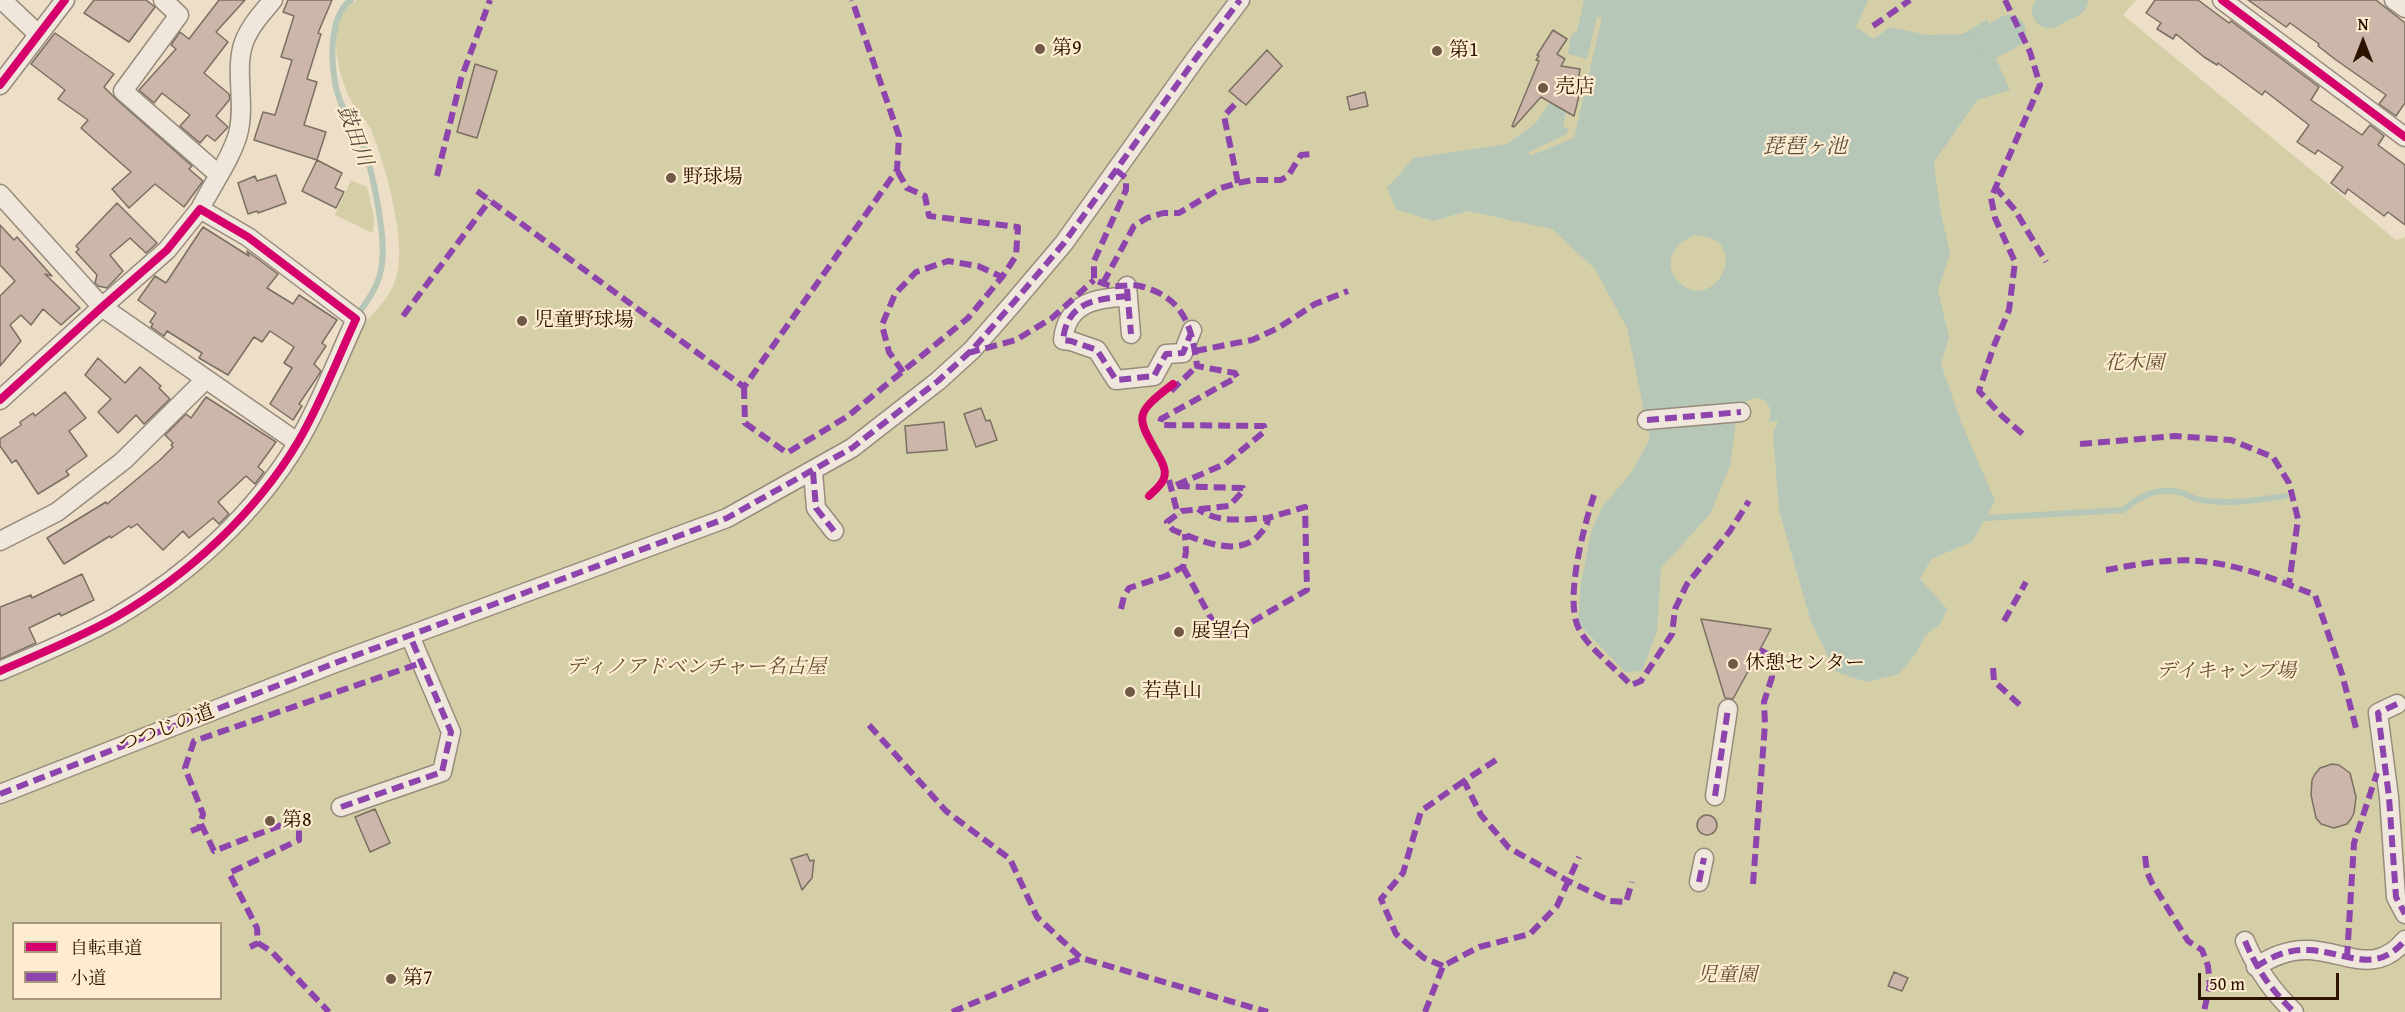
<!DOCTYPE html>
<html>
<head>
<meta charset="utf-8">
<style>
	body { margin:0 }
	#map { position:relative; width:2405px; height:1012px; overflow:hidden; background:#eddec7; font-family:"Gentium Book Plus","Noto Serif JP",serif }
	canvas { display:block }
	.legend { position:absolute; left:12px; top:922px; width:210px; height:78px; box-sizing:border-box; background:#feecd0; border:2px solid #aa957d; margin:0; padding:8px 10px; list-style:none; font-size:18px; color:#2d1200 }
	.legend li { display:flex; align-items:center; gap:12px; height:30px }
	.legend b { width:30px; border:2px solid #aa957d }
	.north { position:absolute; left:2333px; top:12px; width:60px; height:60px; -webkit-text-stroke:4px #feecd0; paint-order:stroke; rotate:0deg; font-size:16px; font-weight:700; line-height:24px; text-align:center; color:#2d1200 }
	.north::after { content:''; display:block; margin:auto; width:21px; height:27px; background:#2d1200; clip-path:polygon(50% 0,100% 100%,50% 72%,0 100%) }
	.scale { position:absolute; left:2198px; top:973px; width:141px; height:27px; box-sizing:border-box; border:3px solid #2d1200; border-top:0; padding-left:8px; font-size:18px; line-height:21px; white-space:nowrap; color:#2d1200; -webkit-text-stroke:4px #feecd0; paint-order:stroke }
</style>
</head>
<body>
<div id="map">
<canvas width="2405" height="1012"></canvas>
<ul class="legend">
<li><b style="height:8px;background:#d6006c"></b>自転車道</li>
<li><b style="height:8px;background:#8e44ad"></b>小道</li>
</ul>
<div class="north">N</div>
<div class="scale">50 m</div>
</div>
<script>
const context = document.querySelector('canvas').getContext('2d');
context.lineJoin = 'round';
function fill(path, color) { context.fillStyle = color; context.fill(path, 'evenodd'); }
function stroke(path, color, width, dash) { context.strokeStyle = color; context.lineWidth = width; context.lineCap = dash ? 'butt' : 'round'; context.setLineDash(dash || []); context.stroke(path); }
function write(font, color, halo, rows, align = 'center') {
  context.font = font + ' "Gentium Book Plus","Noto Serif JP",serif'; context.lineWidth = 4.5; context.setLineDash([]); context.textBaseline = 'middle'; context.strokeStyle = halo; context.fillStyle = color; for (const [text, x, y, turn = 0] of rows) {
    context.save(); context.translate(x, y); context.rotate((+turn || 0) * Math.PI / 180); context.textAlign = isNaN(turn) ? turn : align; if (halo) context.strokeText(text, 0, 0); context.fillText(text, 0, 0); context.restore();
  }
}
const green = new Path2D(`
	M 357,0 L 2136,0 L 2123,15 L 2396,240 L 2405,237 L 2405,1012 L 0,1012 L 0,680 L 75,646 L 244,523 L 359,328 C 372,316 389,298 395,281 C 409,246 385,164 371,130 C 367,120 358,113 353,104 C 339,80 327,32 346,9 C 349,5 354,3 357,0 ZM 14,924 L 220,924 L 220,998 L 14,998 Z
	M 351,180 L 367,187 L 374,218 L 373,233 L 335,215 Z`);
const water = new Path2D(`
	M 1584,0 L 1868,0 L 1856,27 L 1874,39 L 1890,27 L 1927,35 L 1963,34 L 1988,19 L 1990,46 L 2010,90 L 1977,100 L 1934,162 L 1940,209 L 1950,253 L 1938,290 L 1949,337 L 1941,364 L 1961,422 L 1995,501 L 1972,542 L 1931,559 L 1920,579 L 1947,609 L 1941,623 L 1925,636 L 1917,652 L 1899,674 L 1867,682 L 1836,672 L 1811,622 L 1779,510 L 1773,434 L 1778,421 L 1768,422 C 1777,405 1759,390 1745,403 L 1742,416 L 1744,421 L 1736,422 L 1730,466 L 1710,514 L 1661,568 L 1657,631 L 1642,671 L 1625,672 L 1578,623 L 1581,583 L 1591,533 L 1602,507 L 1631,473 L 1650,439 L 1627,328 L 1595,269 L 1552,229 L 1468,211 L 1433,221 L 1396,209 L 1387,188 L 1414,158 L 1507,144 L 1536,123 L 1558,90 L 1570,94 L 1563,126 L 1568,129 L 1567,134 L 1529,152 L 1530,156 L 1574,138 L 1602,17 L 1597,17 L 1587,59 L 1568,54 L 1571,35 L 1577,31 ZM 1696,235 C 1756,239 1713,318 1678,281 C 1661,262 1676,241 1696,235 Z`);
const stream = new Path2D(`
	M 351,0 C 326,18 330,77 341,103 C 345,113 353,121 357,130 C 371,161 386,231 382,264 C 380,282 371,296 361,310
	M 1986,518 L 2123,510 C 2140,496 2156,487 2179,492 C 2186,494 2193,499 2201,500 C 2228,505 2258,500 2285,496`);
const river = new Path2D(`
	M 2049,11 L 2071,0
	M 1990,42 L 2009,32`);
const building = new Path2D(`
	M 94,0 L 146,0 L 155,7 L 129,42 L 84,13 Z
	M 219,0 L 245,0 L 216,32 L 228,42 L 204,73 L 229,94 L 230,99 L 216,116 L 228,127 L 215,141 L 207,135 L 200,143 L 180,126 L 190,115 L 162,93 L 154,103 L 139,90 L 176,49 L 171,45 L 180,32 L 189,39 Z
	M 288,0 L 332,0 L 318,33 L 321,34 L 307,79 L 317,82 L 304,125 L 326,132 L 317,160 L 254,140 L 263,112 L 275,115 L 292,60 L 281,57 L 294,16 L 283,12 Z
	M 2155,0 L 2198,0 L 2229,23 L 2231,21 L 2319,87 L 2311,100 L 2362,135 L 2370,125 L 2384,136 L 2378,145 L 2405,165 L 2405,225 L 2388,212 L 2384,216 L 2348,189 L 2345,194 L 2331,183 L 2343,167 L 2318,150 L 2315,154 L 2297,142 L 2309,125 L 2265,91 L 2262,95 L 2218,63 L 2217,65 L 2204,57 L 2176,34 L 2173,39 L 2157,29 L 2161,23 L 2146,13 Z
	M 2248,0 L 2376,0 L 2405,23 L 2405,103 L 2396,116 L 2379,104 L 2386,95 L 2336,60 L 2318,46 L 2319,44 L 2290,23 L 2286,27 Z
	M 1553,30 L 1567,39 L 1557,54 L 1565,59 L 1561,66 L 1580,69 L 1576,95 L 1579,96 L 1574,116 L 1541,97 L 1514,127 L 1512,126 L 1539,61 L 1536,60 L 1539,56 L 1537,55 Z
	M 55,33 L 114,74 L 104,87 L 116,99 L 192,166 L 189,169 L 203,181 L 184,207 L 155,184 L 129,208 L 112,189 L 131,172 L 81,128 L 88,120 L 58,99 L 65,90 L 31,64 Z
	M 1267,50 L 1282,66 L 1246,105 L 1229,91 Z
	M 475,64 L 497,71 L 477,138 L 457,132 Z
	M 1365,92 L 1368,106 L 1350,110 L 1347,97 Z
	M 317,160 L 342,173 L 335,188 L 344,192 L 336,208 L 302,191 Z
	M 276,175 L 286,203 L 258,213 L 257,211 L 248,214 L 238,183 L 255,176 L 257,181 Z
	M 117,203 L 157,243 L 146,253 L 130,238 L 110,255 L 123,271 L 107,288 L 98,286 L 95,283 L 97,275 L 76,252 L 79,249 L 76,246 Z
	M 0,225 L 14,240 L 17,237 L 52,276 L 45,274 L 80,308 L 61,325 L 43,309 L 31,325 L 21,315 L 10,325 L 21,341 L 0,366 L 0,296 L 15,281 L 0,265 Z
	M 203,227 L 249,256 L 247,251 L 278,274 L 267,288 L 293,304 L 299,295 L 337,320 L 322,343 L 326,346 L 314,364 L 321,371 L 318,376 L 299,404 L 302,406 L 293,420 L 270,404 L 292,368 L 284,363 L 294,347 L 270,331 L 262,342 L 254,337 L 228,375 L 199,358 L 202,353 L 167,331 L 164,336 L 151,327 L 153,324 L 150,322 L 156,313 L 138,300 L 155,276 L 166,283 Z
	M 98,358 L 125,383 L 140,367 L 161,386 L 159,388 L 170,399 L 144,424 L 136,415 L 118,433 L 98,412 L 111,399 L 85,375 Z
	M 65,392 L 86,418 L 69,431 L 87,456 L 66,471 L 69,475 L 38,494 L 16,460 L 12,463 L 0,446 L 0,439 L 21,425 L 20,422 L 33,413 L 35,416 Z
	M 206,397 L 276,442 L 258,467 L 264,472 L 255,484 L 246,476 L 218,502 L 229,514 L 219,524 L 213,518 L 189,538 L 183,531 L 163,550 L 137,524 L 131,528 L 129,526 L 111,538 L 110,536 L 64,564 L 47,538 L 106,502 L 107,504 L 160,460 L 173,447 L 171,445 L 173,443 L 165,435 L 186,414 L 191,418 Z
	M 981,408 L 986,421 L 990,420 L 997,440 L 976,447 L 964,414 Z
	M 944,422 L 947,450 L 907,453 L 905,426 Z
	M 82,574 L 94,600 L 61,616 L 60,613 L 29,628 L 36,643 L 0,659 L 0,607 L 31,595 L 32,598 Z
	M 1701,619 L 1771,629 L 1733,699 L 1725,698 Z
	M 2332,764 L 2339,765 L 2350,773 L 2356,797 L 2354,813 L 2351,819 L 2347,824 L 2334,828 L 2321,824 L 2316,818 L 2311,795 L 2312,780 L 2315,774 L 2320,768 Z
	M 375,809 L 390,843 L 370,852 L 355,817 Z
	M1697 825a10 10 0 1 1 20 0a10 10 0 1 1-20 0Z
	M 807,854 L 810,861 L 814,860 L 812,878 L 802,890 L 791,859 Z
	M 1894,972 L 1908,978 L 1902,991 L 1888,986 Z`);
const street = new Path2D(`
	M 2,0 L 38,34
	M 163,0 L 179,15 L 123,91 L 218,174
	M 2222,0 L 2405,137
	M 2394,0 L 2405,8
	M 0,85 L 65,0
	M 0,194 L 102,307 L 206,379
	M 200,209 C 212,185 231,159 238,134 C 246,104 234,69 244,42 C 250,26 262,13 273,0
	M 1127,286 L 1131,334
	M 1128,296 C 1097,299 1067,301 1063,340 L 1071,341 L 1097,350 L 1116,380 L 1154,376 L 1166,354 L 1183,353 L 1192,330
	M 0,400 L 102,307 L 167,250 L 200,209 L 248,237 L 356,319 C 337,360 321,403 298,442 C 255,514 188,575 116,617 C 79,638 39,654 0,671
	M 1647,420 L 1741,412
	M 813,472 L 816,508 L 834,531
	M 0,541 L 57,512 L 123,461 L 206,379 L 297,442
	M 2397,704 L 2378,713 L 2389,797 L 2396,897 L 2405,914
	M 0,794 L 335,663 L 727,518 L 852,448 L 938,381 L 972,350 L 1014,302 L 1064,243 L 1196,58 L 1240,0
	M 1715,796 L 1728,709
	M 341,807 L 442,772 L 451,732 L 410,636
	M 1699,882 L 1704,858
	M 2245,941 C 2257,970 2272,991 2294,1012
	M 2256,967 C 2272,956 2289,949 2309,950 C 2346,952 2376,976 2405,940`);
const quiet = new Path2D(`
	M 2005,0 L 2030,52 L 2040,85 L 1991,198 L 1995,218 L 2015,262 L 2009,310 L 1993,348 L 1979,391 L 2002,416 L 2026,437
	M 1873,26 L 1910,0
	M 1116,170 L 1126,178 L 1126,190 L 1094,261 L 1094,280 C 1100,282 1106,285 1112,286 C 1121,287 1131,284 1140,286 C 1184,297 1192,327 1197,366 L 1235,373 L 1237,377 L 1161,419 L 1160,423 L 1163,425 L 1264,426 L 1265,431 L 1225,464 L 1174,486 L 1243,488 L 1244,490 L 1229,506 L 1182,511 L 1167,522 L 1173,530 C 1197,539 1238,559 1259,535 C 1264,529 1268,526 1268,518 C 1243,519 1219,524 1198,509
	M 437,176 L 461,79 L 490,0
	M 1238,183 L 1224,116 L 1239,100
	M 1995,187 L 2015,210 L 2046,262
	M 477,191 L 744,387 L 897,170 L 899,136 L 852,0
	M 1103,283 L 1134,226 L 1147,218 L 1163,213 L 1179,213 L 1221,188 L 1238,183 L 1253,180 L 1281,180 L 1288,176 L 1301,155 L 1312,154
	M 1127,289 L 1131,334
	M 1128,296 C 1097,299 1067,301 1063,340 L 1071,341 L 1097,350 L 1116,380 L 1154,376 L 1166,354 L 1183,353 L 1191,333
	M 403,316 L 490,200
	M 1195,351 L 1252,340 L 1278,328 L 1315,304 L 1348,291
	M 968,353 L 1016,340 L 1052,318 L 1094,280
	M 903,372 L 889,352 L 882,325 L 895,294 L 916,272 L 948,261 L 978,266 L 1002,277
	M 744,387 L 745,423 L 787,453 L 848,416 L 968,318 L 1002,277 L 1016,256 L 1018,227 L 929,216 L 925,196 L 907,188 L 897,170
	M 1171,391 L 1197,366
	M 1647,420 L 1741,412
	M 2080,444 L 2175,436 L 2231,440 L 2273,457 L 2289,483 L 2298,519 L 2289,584
	M 813,472 L 816,508 L 834,531
	M 1169,480 L 1178,515
	M 1594,495 C 1584,526 1563,603 1580,631 C 1589,648 1617,670 1631,685 L 1641,681 L 1672,634 L 1675,609 L 1687,584 L 1730,531 L 1749,501
	M 1183,567 L 1212,620 L 1231,634 L 1307,590 L 1305,507 L 1268,518
	M 2106,570 C 2139,564 2175,557 2208,562 C 2246,567 2280,581 2315,595 L 2342,674 L 2356,728
	M 1121,609 L 1124,596 L 1129,588 L 1166,576 L 1183,567 L 1186,552 L 1185,534
	M 2004,621 L 2026,582
	M 1993,668 L 1994,681 L 2023,708
	M 2397,704 L 2378,713 L 2389,797 L 2396,897 L 2405,914
	M 869,725 L 946,811 L 1010,859 L 1037,917 L 1081,958 L 1268,1012
	M 1496,760 L 1464,781 L 1481,815 L 1509,848 L 1568,881 L 1610,901 L 1626,902 L 1632,882
	M 0,794 L 335,663 L 727,518 L 852,448 L 938,381 L 972,350 L 1014,302 L 1064,243 L 1196,58 L 1240,0
	M 1715,796 L 1728,709
	M 341,807 L 442,772 L 451,732 L 410,636
	M 201,824 L 214,851 L 292,821 L 299,828 L 299,840 L 229,873 L 257,928 L 258,943 L 250,947
	M 191,831 L 199,828 L 203,814 L 185,768 L 194,741 L 421,663
	M 2145,856 L 2147,872 L 2152,883 L 2188,941 L 2202,950 L 2208,966 L 2210,985 L 2204,1011
	M 1699,882 L 1704,858
	M 1753,884 L 1765,724 L 1764,702 L 1772,677 L 1771,656 L 1760,650
	M 2245,941 C 2257,970 2272,991 2294,1012
	M 258,943 L 271,951 L 329,1012
	M 2347,958 L 2354,843 L 2377,773
	M 1443,966 L 1424,958 L 1396,934 L 1381,899 L 1403,873 L 1421,811 L 1464,781
	M 2256,967 C 2272,956 2289,949 2309,950 C 2346,952 2376,976 2405,940
	M 952,1012 L 1081,958
	M 1425,1012 L 1443,966 L 1479,947 L 1530,934 L 1557,906 L 1579,857`);
const cycleway = new Path2D(`
	M 2222,0 L 2405,137
	M 0,85 L 65,0
	M 0,400 L 102,307 L 167,250 L 200,209 L 248,237 L 356,319 C 337,360 321,403 298,442 C 255,514 188,575 116,617 C 79,638 39,654 0,671
	M 1149,496 C 1154,491 1162,485 1164,478 C 1166,471 1164,467 1161,460 C 1137,417 1131,416 1173,384`);
const markers = [
	[1040,49,6,"#705946"],
	[1437,51,6,"#705946"],
	[1543,88,6,"#705946"],
	[671,178,6,"#705946"],
	[522,321,6,"#705946"],
	[1179,632,6,"#705946"],
	[1733,664,6,"#705946"],
	[1130,692,6,"#705946"],
	[270,821,6,"#705946"],
	[391,979,6,"#705946"]
];
const poiNames = [
	["第9",1052,49],
	["第1",1449,51],
	["売店",1555,88],
	["野球場",683,178],
	["児童野球場",534,321],
	["展望台",1191,632],
	["休憩センター",1745,664],
	["若草山",1142,692],
	["第8",282,821],
	["第7",403,979]
];
const parkNames = [
	["花木園",2134,364],
	["ディノアドベンチャー名古屋",696,668],
	["デイキャンプ場",2226,672],
	["児童園",1727,976]
];
const streetNames = [
	["つつじの道",167,729,-21]
];
const waterNames = [
	["鼓田川",354,136,69],
	["琵琶ヶ池",1805,148]
];
fill(green, '#d5cfa7');
fill(water, '#b6c7b8');
stroke(stream, '#b6c7b8', 6);
stroke(river, '#b6c7b8', 34);
fill(building, '#cbb6a9');
stroke(building, '#7b6f62', 1.5);
stroke(street, '#978b7c', 21);
stroke(street, '#efe7db', 18);
stroke(quiet, '#8e44ad', 6, [12, 6]);
stroke(cycleway, '#d6006c', 8);
for (const [x, y, r, color] of markers) { const dot = new Path2D(); dot.arc(x, y, r, 0, 2 * Math.PI); context.fillStyle = color; context.fill(dot); stroke(dot, '#feecd0', 2); }
write('20px', '#2d1200', '#feecd0', poiNames, 'left');
write('italic 20px', '#615031', '#feecd0', parkNames);
write('20px', '#2d1200', '#feecd0', streetNames);
write('italic 21px', '#554e3e', '#feecd0', waterNames);
</script>
</body>
</html>
